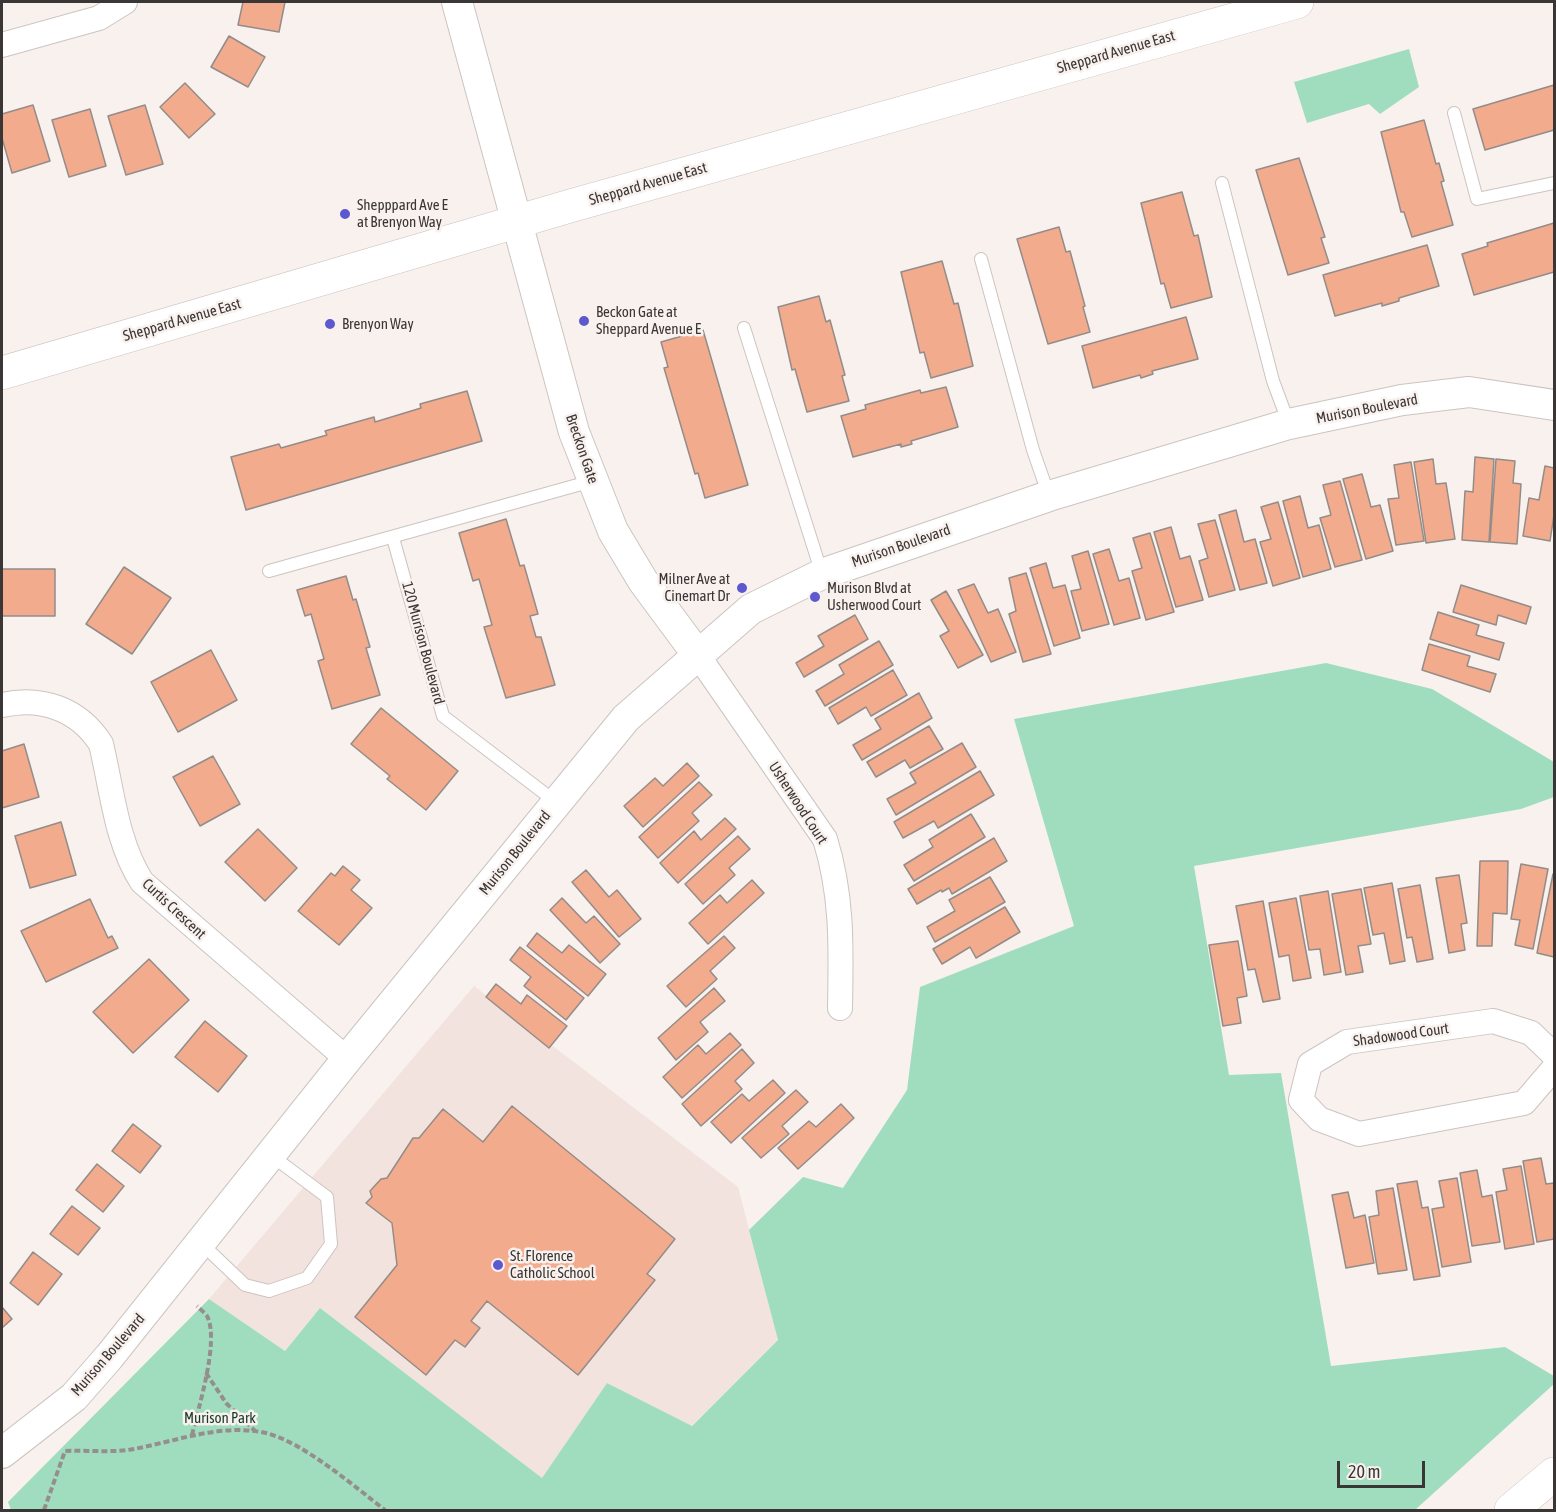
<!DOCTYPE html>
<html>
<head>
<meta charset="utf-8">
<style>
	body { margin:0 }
	#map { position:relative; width:1556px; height:1512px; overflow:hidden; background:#f9f1ee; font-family:"Asap Condensed",sans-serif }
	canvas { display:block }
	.frame { position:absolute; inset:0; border:3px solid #393635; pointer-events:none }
	.scale { position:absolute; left:1337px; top:1461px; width:88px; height:27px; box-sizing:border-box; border:3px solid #393635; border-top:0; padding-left:8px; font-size:18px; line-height:21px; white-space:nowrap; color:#393635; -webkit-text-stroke:4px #f9f1ee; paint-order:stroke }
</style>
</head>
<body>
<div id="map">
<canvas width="1556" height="1512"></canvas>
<div class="frame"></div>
<div class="scale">20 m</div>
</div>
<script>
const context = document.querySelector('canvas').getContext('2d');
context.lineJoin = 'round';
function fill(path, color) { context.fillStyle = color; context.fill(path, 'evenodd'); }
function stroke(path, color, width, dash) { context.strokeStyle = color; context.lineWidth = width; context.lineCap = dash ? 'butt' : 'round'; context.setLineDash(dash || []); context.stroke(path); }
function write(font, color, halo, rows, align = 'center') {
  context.font = font + ' "Asap Condensed",sans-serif'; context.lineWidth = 5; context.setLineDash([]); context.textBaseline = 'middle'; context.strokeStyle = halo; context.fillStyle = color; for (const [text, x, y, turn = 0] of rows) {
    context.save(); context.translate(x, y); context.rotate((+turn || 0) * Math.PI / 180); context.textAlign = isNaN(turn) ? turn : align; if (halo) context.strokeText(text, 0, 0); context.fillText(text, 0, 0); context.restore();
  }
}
const built = new Path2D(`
	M 474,986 L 738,1187 L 778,1340 L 691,1426 L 607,1383 L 542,1478 L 320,1308 L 285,1351 L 209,1299 Z`);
const green = new Path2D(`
	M 1409,49 L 1419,87 L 1380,114 L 1369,104 L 1307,123 L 1294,82 Z
	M 1326,663 L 1432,689 L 1554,762 L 1554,797 L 1521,809 L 1194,866 L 1229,1075 L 1281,1073 L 1331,1366 L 1505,1347 L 1554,1376 L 1554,1384 L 1415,1510 L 11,1510 L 8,1502 L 209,1299 L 285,1351 L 320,1308 L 542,1478 L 607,1383 L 692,1426 L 778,1340 L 749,1230 L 803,1177 L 843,1188 L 907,1090 L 920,987 L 1074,926 L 1014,719 Z`);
const building = new Path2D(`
	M 243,2 L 285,2 L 279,32 L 238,25 Z
	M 229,36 L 265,57 L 248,87 L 211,67 Z
	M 185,83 L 215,114 L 189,138 L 160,107 Z
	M 1554,85 L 1554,130 L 1485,150 L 1473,109 Z
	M 33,105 L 50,161 L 12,173 L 2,138 L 2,114 Z
	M 145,105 L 163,164 L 126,175 L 108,116 Z
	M 90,109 L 106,166 L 69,177 L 52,120 Z
	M 1424,120 L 1436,164 L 1439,163 L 1444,181 L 1441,182 L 1453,225 L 1412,237 L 1404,212 L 1401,212 L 1381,132 Z
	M 1299,158 L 1325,237 L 1321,238 L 1329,263 L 1288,275 L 1256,170 Z
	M 1182,192 L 1194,236 L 1198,235 L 1212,297 L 1171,308 L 1164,283 L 1161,284 L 1141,203 Z
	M 1554,223 L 1554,272 L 1474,295 L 1462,254 L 1488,246 L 1487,243 Z
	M 1059,227 L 1066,252 L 1070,251 L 1085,306 L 1083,307 L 1090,332 L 1048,344 L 1017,239 Z
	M 1427,245 L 1439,286 L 1399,298 L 1399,301 L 1382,306 L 1382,303 L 1335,316 L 1323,275 Z
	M 942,261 L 954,304 L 958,303 L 973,366 L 931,378 L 924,352 L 920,353 L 901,272 Z
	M 819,296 L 826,322 L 830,320 L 845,375 L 842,376 L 849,401 L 807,412 L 795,369 L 792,370 L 778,307 Z
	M 1186,317 L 1198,359 L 1152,371 L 1153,374 L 1141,378 L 1140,375 L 1093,388 L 1082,346 Z
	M 703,330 L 748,485 L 705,498 L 698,473 L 695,474 L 664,368 L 668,367 L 661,342 Z
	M 946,387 L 958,427 L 911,441 L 912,444 L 901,447 L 901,444 L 853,457 L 841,416 L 866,409 L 865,405 L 920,390 L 921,393 Z
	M 467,391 L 482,441 L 246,510 L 231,457 L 279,444 L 281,448 L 327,435 L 325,431 L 374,417 L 375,422 L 421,408 L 420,404 Z
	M 1475,457 L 1494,459 L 1489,542 L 1462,540 L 1465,491 L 1473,492 Z
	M 1433,459 L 1436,484 L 1446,483 L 1455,539 L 1426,543 L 1414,462 Z
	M 1496,459 L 1515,461 L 1513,483 L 1521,484 L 1517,544 L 1490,542 Z
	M 1411,462 L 1424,541 L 1396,545 L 1388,499 L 1399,498 L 1394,465 Z
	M 1545,466 L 1554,468 L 1554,515 L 1550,541 L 1523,536 L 1529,498 L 1539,500 Z
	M 1362,474 L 1371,507 L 1380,505 L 1393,551 L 1366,559 L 1343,479 Z
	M 1340,481 L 1362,560 L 1335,567 L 1320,518 L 1331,515 L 1323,485 Z
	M 1300,496 L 1308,528 L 1319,525 L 1331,569 L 1303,577 L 1283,501 Z
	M 1278,502 L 1300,578 L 1273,586 L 1260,542 L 1271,539 L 1261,507 Z
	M 1236,510 L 1244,542 L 1255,539 L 1267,583 L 1240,590 L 1219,515 Z
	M 506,519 L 520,566 L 524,565 L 538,614 L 530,616 L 536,637 L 541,637 L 555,685 L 506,698 L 484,627 L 492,625 L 479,579 L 473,581 L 459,533 Z
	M 1215,520 L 1235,590 L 1209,597 L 1199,561 L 1208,558 L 1198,524 Z
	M 1171,527 L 1180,559 L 1190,556 L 1203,600 L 1176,607 L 1154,532 Z
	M 1150,533 L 1174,612 L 1146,620 L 1132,571 L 1142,568 L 1133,538 Z
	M 1109,549 L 1119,581 L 1129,578 L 1140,618 L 1114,625 L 1093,554 Z
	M 1088,551 L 1109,624 L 1082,631 L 1071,591 L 1081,589 L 1072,556 Z
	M 1046,563 L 1053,588 L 1065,585 L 1080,638 L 1054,646 L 1030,568 Z
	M 124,567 L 171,598 L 132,654 L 86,624 Z
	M 2,569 L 55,569 L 55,616 L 2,616 Z
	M 1026,573 L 1051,654 L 1023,662 L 1009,614 L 1016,611 L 1009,578 Z
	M 346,576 L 353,600 L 356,599 L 370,647 L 366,648 L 380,695 L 332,709 L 318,661 L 324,659 L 311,614 L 305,616 L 297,590 Z
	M 974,584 L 988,613 L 998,609 L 1016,652 L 991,662 L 958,590 Z
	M 1461,585 L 1531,607 L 1526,624 L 1498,615 L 1496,625 L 1453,612 Z
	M 946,591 L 983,655 L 958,668 L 940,636 L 949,631 L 931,600 Z
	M 1438,612 L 1479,625 L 1476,635 L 1504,643 L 1499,660 L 1430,639 Z
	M 855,615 L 868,639 L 804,677 L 796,663 L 824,646 L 818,636 Z
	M 879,641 L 893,665 L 825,706 L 816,691 L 844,674 L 839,665 Z
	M 1429,644 L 1470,656 L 1467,666 L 1496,674 L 1490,692 L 1422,670 Z
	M 211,650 L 237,700 L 178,732 L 151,682 Z
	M 893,670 L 907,695 L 871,716 L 866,707 L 838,724 L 829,708 Z
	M 919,693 L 932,718 L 862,760 L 853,745 L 881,729 L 875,719 Z
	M 381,708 L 458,771 L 426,810 L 387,779 L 390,776 L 351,744 Z
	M 929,726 L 943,749 L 910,768 L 905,760 L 876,777 L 867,762 Z
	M 962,743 L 976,767 L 896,815 L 887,799 L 916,783 L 910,773 Z
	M 24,744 L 39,797 L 2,808 L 2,751 Z
	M 213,756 L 240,804 L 200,826 L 173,777 Z
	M 687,763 L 699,776 L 643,827 L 624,806 L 655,778 L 663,786 Z
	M 980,771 L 994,795 L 938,828 L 934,821 L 903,838 L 894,822 Z
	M 699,782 L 712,795 L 692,813 L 699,821 L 658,858 L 639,837 Z
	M 971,814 L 985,837 L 914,881 L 904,865 L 933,847 L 929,840 Z
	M 725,818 L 736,829 L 678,883 L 660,863 L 694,831 L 701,840 Z
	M 61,822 L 76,875 L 30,888 L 15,836 Z
	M 258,829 L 297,868 L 265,901 L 225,862 Z
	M 738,836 L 750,849 L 729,868 L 735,875 L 703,904 L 685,884 Z
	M 994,838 L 1007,861 L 952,894 L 949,888 L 942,892 L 941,890 L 917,904 L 908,889 Z
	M 1480,861 L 1508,861 L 1507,914 L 1493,913 L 1492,946 L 1477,946 Z
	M 1521,864 L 1548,869 L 1533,949 L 1515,945 L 1520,920 L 1511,919 Z
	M 343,866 L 360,880 L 351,890 L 372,908 L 339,945 L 298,911 L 331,873 L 335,876 Z
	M 586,870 L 609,897 L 617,890 L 641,919 L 619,937 L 572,882 Z
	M 1553,874 L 1554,874 L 1554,957 L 1537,953 Z
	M 1459,875 L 1467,923 L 1461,924 L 1465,950 L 1449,953 L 1436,878 Z
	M 990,877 L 1005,902 L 935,942 L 927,927 L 955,911 L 949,900 Z
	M 752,880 L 764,893 L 708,944 L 689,923 L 720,895 L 727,903 Z
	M 1392,883 L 1405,961 L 1390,964 L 1384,933 L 1373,935 L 1364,888 Z
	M 1420,885 L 1433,959 L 1417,962 L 1412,937 L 1407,938 L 1398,889 Z
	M 1361,889 L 1371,944 L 1358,946 L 1363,972 L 1346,975 L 1332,894 Z
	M 1328,891 L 1341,972 L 1324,975 L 1320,949 L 1309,950 L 1300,896 Z
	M 562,898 L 586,923 L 594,916 L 620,944 L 600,963 L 550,910 Z
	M 1296,898 L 1311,978 L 1293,981 L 1289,955 L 1279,957 L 1269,903 Z
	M 90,899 L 108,938 L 112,936 L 118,948 L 46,982 L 21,931 Z
	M 1263,901 L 1280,999 L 1263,1002 L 1255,969 L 1248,970 L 1236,906 Z
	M 1005,907 L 1020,932 L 976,958 L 970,947 L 942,964 L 933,949 Z
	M 537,933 L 562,953 L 569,945 L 606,974 L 588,996 L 527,946 Z
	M 724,936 L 735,948 L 710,971 L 717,979 L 686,1007 L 667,986 Z
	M 1238,941 L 1247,996 L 1237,998 L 1241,1023 L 1223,1026 L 1209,945 Z
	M 520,947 L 584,998 L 566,1020 L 524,986 L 531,977 L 510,960 Z
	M 149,959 L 189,1000 L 133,1053 L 93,1012 Z
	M 496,984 L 521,1004 L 527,995 L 567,1026 L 549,1048 L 486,997 Z
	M 714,988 L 725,1001 L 700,1022 L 708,1032 L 676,1060 L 658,1038 Z
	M 205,1021 L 247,1056 L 218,1092 L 175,1057 Z
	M 730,1033 L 741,1045 L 682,1098 L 663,1077 L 698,1045 L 706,1054 Z
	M 742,1049 L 754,1063 L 735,1081 L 742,1089 L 701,1126 L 682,1104 Z
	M 773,1080 L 785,1093 L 731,1143 L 711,1122 L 742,1094 L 749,1101 Z
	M 796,1090 L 808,1102 L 782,1126 L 789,1134 L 761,1158 L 742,1138 Z
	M 841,1104 L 854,1118 L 798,1169 L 778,1148 L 809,1121 L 816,1127 Z
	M 512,1106 L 675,1239 L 647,1274 L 655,1280 L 578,1375 L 487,1301 L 471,1321 L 480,1328 L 465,1347 L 455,1340 L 426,1375 L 355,1317 L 397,1265 L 392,1223 L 366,1203 L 372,1197 L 370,1191 L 381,1179 L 387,1178 L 413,1138 L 419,1138 L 443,1109 L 483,1142 Z
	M 133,1124 L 161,1146 L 140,1173 L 112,1151 Z
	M 1541,1158 L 1546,1184 L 1554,1183 L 1554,1239 L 1537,1242 L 1523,1161 Z
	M 97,1164 L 124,1186 L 103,1212 L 76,1190 Z
	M 1521,1166 L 1534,1244 L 1505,1249 L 1496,1192 L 1507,1190 L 1503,1169 Z
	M 1477,1170 L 1482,1197 L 1492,1195 L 1500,1242 L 1472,1246 L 1460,1173 Z
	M 1457,1178 L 1471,1262 L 1442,1267 L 1432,1209 L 1444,1207 L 1439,1181 Z
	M 1417,1181 L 1422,1208 L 1428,1207 L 1440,1276 L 1414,1280 L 1397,1184 Z
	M 1393,1188 L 1407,1270 L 1378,1274 L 1369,1217 L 1379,1215 L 1376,1191 Z
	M 1348,1192 L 1354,1218 L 1365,1215 L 1374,1263 L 1346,1268 L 1332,1195 Z
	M 72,1206 L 100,1228 L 78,1255 L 50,1234 Z
	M 33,1252 L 62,1274 L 38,1305 L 10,1283 Z
	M 2,1307 L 12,1319 L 2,1328 Z`);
const path = new Path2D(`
	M 206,1373 L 226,1403 L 255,1431
	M 192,1435 C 198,1409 220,1340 207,1316 C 205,1313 200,1309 197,1306
	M 44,1510 L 65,1451 C 88,1450 112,1453 134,1449 C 177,1441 222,1423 266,1433 C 303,1442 355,1487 385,1510`);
const service = new Path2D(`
	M 1454,113 L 1477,199 L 1554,183
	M 1222,183 L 1273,381 L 1289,424
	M 981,259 L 1033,450 L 1049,496
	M 744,328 L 822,574
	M 393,538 L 443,716 L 556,802
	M 269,571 L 592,481
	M 201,1243 L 245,1285 L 269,1291 L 307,1278 L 331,1244 L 327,1197 L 272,1156`);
const minor = new Path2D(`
	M 2,45 L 99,18 L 125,2
	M 697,654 L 825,839 C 843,897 841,949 840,1008
	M 2,705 C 41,696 79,709 101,744 C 112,789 116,842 142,882 L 347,1059
	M 1554,1055 L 1531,1033 L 1493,1021 L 1347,1042 L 1310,1064 L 1301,1100 L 1319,1119 L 1359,1134 L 1524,1103 L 1554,1068`);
const tertiary = new Path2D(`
	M 457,2 L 574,432 L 613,531 L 643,581 L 697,654
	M 2,1453 L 74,1397 L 109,1357 L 347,1059 L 626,718 L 751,609 L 822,574 L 1049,496 L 1289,424 L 1402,400 L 1469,392 L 1554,405`);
const secondary = new Path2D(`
	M 2,373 L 570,206 L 1297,2
	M 1511,1510 L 1554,1474`);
const markers = [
	[345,214,6,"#5c58d0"],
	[584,321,6,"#5c58d0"],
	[330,324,6,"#5c58d0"],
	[742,588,6,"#5c58d0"],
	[815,597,6,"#5c58d0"],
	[498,1265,6,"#5c58d0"]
];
const streetNames = [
	["Sheppard Avenue East",1116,52,-16],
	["Sheppard Avenue East",648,184,-16],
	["Sheppard Avenue East",182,320,-16],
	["Murison Boulevard",1367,409,-11],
	["Breckon Gate",582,449,71],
	["Murison Boulevard",901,546,-19],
	["120 Murison Boulevard",423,643,75],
	["Usherwood Court",798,803,57],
	["Murison Boulevard",515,853,-51],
	["Curtis Crescent",174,909,43],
	["Shadowood Court",1401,1035,-8],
	["Murison Boulevard",108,1355,-49]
];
const poiNames = [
	["Shepppard Ave E",357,205],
	["at Brenyon Way",357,222],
	["Beckon Gate at",596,312],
	["Sheppard Avenue E",596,329],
	["Brenyon Way",342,324],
	["Milner Ave at",730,579,"right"],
	["Cinemart Dr",730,596,"right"],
	["Murison Blvd at",827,588],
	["Usherwood Court",827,605],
	["St. Florence",510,1256],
	["Catholic School",510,1273]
];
const parkNames = [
	["Murison Park",220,1418]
];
fill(built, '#f3e3de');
fill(green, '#a0ddbf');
fill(building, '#f3ab8d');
stroke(building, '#938c89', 1.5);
stroke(service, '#ccc4c1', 14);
stroke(minor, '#ccc4c1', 26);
stroke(tertiary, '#ccc4c1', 32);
stroke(secondary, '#ccc4c1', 34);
stroke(path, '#948e8c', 4, [6, 3]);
stroke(service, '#fff', 12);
stroke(minor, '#fff', 24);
stroke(tertiary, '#fff', 30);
stroke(secondary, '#fff', 33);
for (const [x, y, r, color] of markers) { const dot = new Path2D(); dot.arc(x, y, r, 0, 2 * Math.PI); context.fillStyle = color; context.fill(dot); stroke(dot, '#f9f1ee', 2); }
write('15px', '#393635', '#f9f1ee', streetNames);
write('15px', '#393635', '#f9f1ee', poiNames, 'left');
write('15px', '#163a2a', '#f9f1ee', parkNames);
</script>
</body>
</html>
